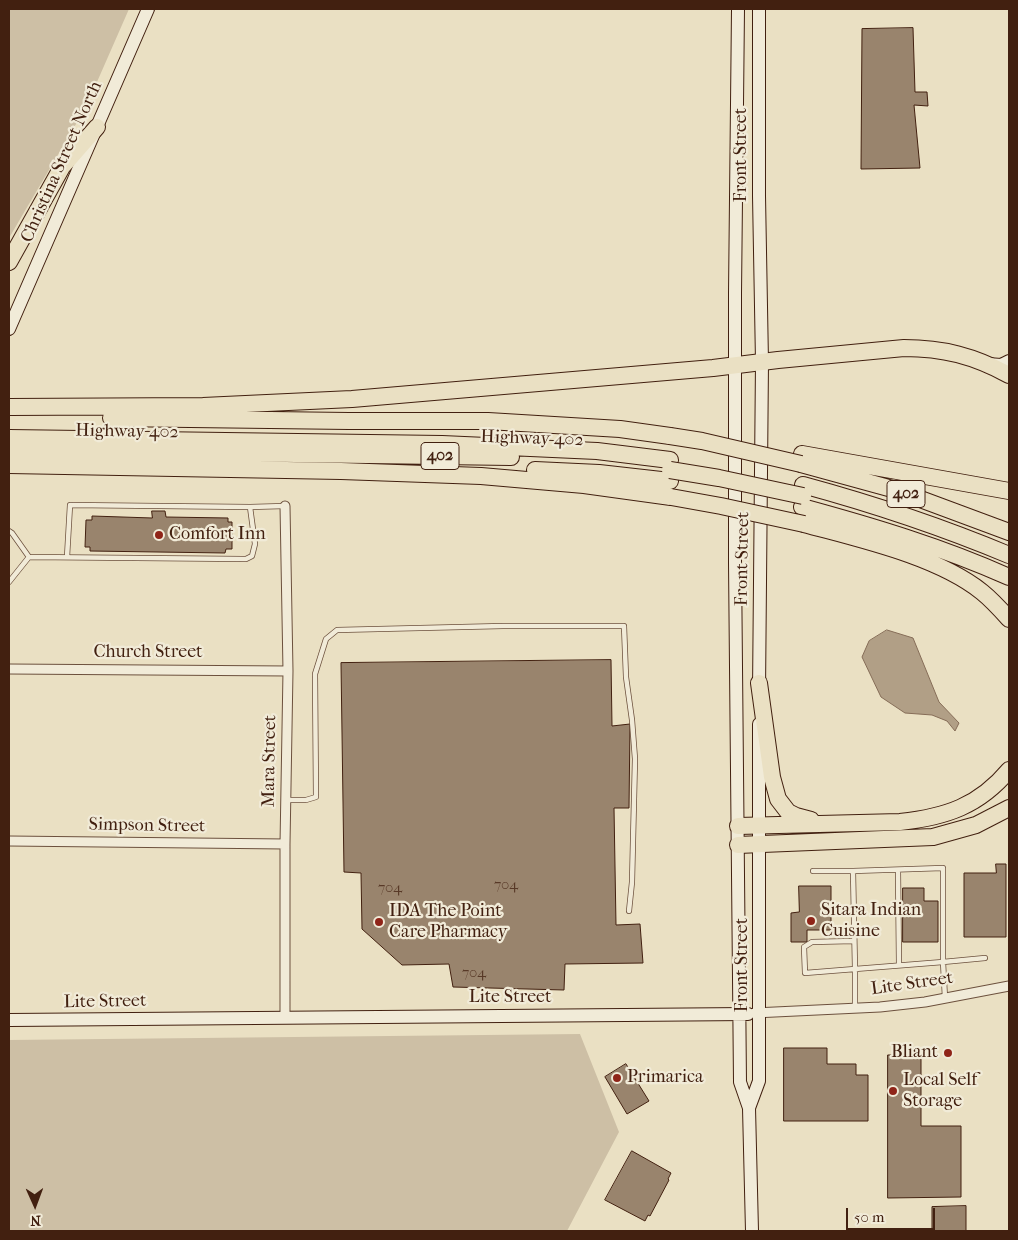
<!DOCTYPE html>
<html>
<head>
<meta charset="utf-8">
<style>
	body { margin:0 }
	#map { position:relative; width:1018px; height:1240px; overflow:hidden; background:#eae0c3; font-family:"IM FELL French Canon",serif }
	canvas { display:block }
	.frame { position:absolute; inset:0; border:10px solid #422010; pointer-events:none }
	.north { position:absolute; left:10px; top:1180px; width:50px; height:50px; -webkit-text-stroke:4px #f1ebd8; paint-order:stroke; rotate:178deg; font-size:14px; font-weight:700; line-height:20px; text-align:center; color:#422010 }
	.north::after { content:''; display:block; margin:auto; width:18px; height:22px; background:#422010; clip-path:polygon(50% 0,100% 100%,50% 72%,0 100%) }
	.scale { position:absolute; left:846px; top:1208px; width:89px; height:22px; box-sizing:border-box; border:2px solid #422010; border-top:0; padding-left:6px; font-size:15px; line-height:18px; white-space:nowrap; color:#422010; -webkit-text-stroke:4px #f1ebd8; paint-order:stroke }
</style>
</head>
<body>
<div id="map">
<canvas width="1018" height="1240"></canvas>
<div class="frame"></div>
<div class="north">N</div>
<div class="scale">50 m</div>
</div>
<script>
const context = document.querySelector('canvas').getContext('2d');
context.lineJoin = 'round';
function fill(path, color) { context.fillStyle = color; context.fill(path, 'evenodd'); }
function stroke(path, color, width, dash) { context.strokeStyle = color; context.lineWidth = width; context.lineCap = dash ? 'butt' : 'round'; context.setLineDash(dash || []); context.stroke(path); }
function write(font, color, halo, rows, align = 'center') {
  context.font = font + ' "IM FELL French Canon",serif'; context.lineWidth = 4.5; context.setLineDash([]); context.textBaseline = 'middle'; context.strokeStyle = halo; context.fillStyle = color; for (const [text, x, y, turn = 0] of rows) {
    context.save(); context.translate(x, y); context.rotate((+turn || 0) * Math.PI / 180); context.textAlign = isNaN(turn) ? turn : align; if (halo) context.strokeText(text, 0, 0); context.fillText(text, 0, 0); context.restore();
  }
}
const green = new Path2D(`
	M 9,9 L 129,9 L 86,107 L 9,238 Z
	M 580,1034 L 619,1132 L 567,1231 L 9,1231 L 9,1040 Z`);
const water = new Path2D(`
	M 887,630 L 913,638 L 939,702 L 959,723 L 955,731 L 947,721 L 932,715 L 905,713 L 881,697 L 862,657 L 869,641 Z`);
const building = new Path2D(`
	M 913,28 L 915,92 L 927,92 L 928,106 L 914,105 L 920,168 L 861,169 L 862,29 Z
	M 152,511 L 165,511 L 166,517 L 228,518 L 228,522 L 232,522 L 232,549 L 226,549 L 225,553 L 90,551 L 90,547 L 85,547 L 86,520 L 92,520 L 92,516 L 152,518 Z
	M 611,660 L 612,726 L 630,724 L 629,808 L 614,808 L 616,925 L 640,924 L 643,963 L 565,964 L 564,990 L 453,987 L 449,964 L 402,965 L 362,929 L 361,873 L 344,872 L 341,663 Z
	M 996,864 L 1006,864 L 1006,937 L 964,937 L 964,873 L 996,873 Z
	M 799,886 L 831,886 L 831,930 L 807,930 L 807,942 L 791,942 L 791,913 L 799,912 Z
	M 903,888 L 924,888 L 924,901 L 938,901 L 938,942 L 903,942 Z
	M 784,1048 L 827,1048 L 827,1064 L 856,1064 L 856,1075 L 868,1075 L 868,1121 L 784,1121 Z
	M 888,1055 L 921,1055 L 921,1126 L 961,1126 L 961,1197 L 888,1198 Z
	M 626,1064 L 649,1101 L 627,1114 L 605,1077 Z
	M 632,1151 L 671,1173 L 668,1179 L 669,1180 L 650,1216 L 648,1215 L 645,1221 L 605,1200 Z
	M 966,1206 L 966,1231 L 932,1231 L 932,1207 Z`);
const lane = new Path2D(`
	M 250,507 L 285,506
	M 9,531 L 12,533 L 29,557
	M 9,582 L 29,557 C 102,558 174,558 246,559 L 252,556 L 255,544 L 250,507 L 70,505 L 67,557
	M 286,800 L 306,800 L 316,797 L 315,674 L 326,639 L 337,630 L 503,626 L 624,626 L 626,677 L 632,720 L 635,759 L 632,882 L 629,911
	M 898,870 L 899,965
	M 813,871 L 853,871
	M 854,941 L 812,942 L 804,947 L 805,973 L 855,969 L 853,871 L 943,868 L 943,962 L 985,958
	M 855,1008 L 855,969 L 943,962 L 945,998`);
const street = new Path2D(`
	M 285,506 L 288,671 L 285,844 L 285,1017
	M 9,669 L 288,671
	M 9,841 L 285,844
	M 754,1013 L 880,1007 L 925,1002 L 1009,986`);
const secondary = new Path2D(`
	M 738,9 L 735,293 L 735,563 L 740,1082 L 749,1108 L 752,1231
	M 9,329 L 148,9
	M 988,364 L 1001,365 L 1009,361
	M 759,691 L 762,362 L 759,196 L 759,9
	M 9,1020 L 748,1014
	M 749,1108 L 759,1081 L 759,724`);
const highway = new Path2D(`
	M 9,262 L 62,167 L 97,127
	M 9,407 L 203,406 L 352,399 L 713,368 L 778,360 L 904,348 C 943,348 974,356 1009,375
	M 111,418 L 349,421 L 488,421 L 620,429 L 670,436
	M 9,438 L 442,444 L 597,451 L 670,460
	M 9,450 L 511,457
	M 802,454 L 1009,491
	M 801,464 L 896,490 L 1009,532
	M 9,465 L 341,471 L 481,476 L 584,485 L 671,497
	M 535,470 L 599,473 L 670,481
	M 803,485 C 873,504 942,527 1009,555
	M 802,507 C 872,526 942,547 1009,577
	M 804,524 C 859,539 937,556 982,592 C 992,600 1001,610 1009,619
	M 759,683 L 772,777 L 778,799 L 788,812 L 796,816 L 811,820
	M 738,826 L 900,822 C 946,817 979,806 1009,770
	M 738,845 L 933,837 L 976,825 L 1009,808`);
const highwayBridge = new Path2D(`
	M 670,436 L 702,441 L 801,464
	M 670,470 L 719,478 L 803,496
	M 671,497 L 721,506 L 804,524`);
const markers = [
	[159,535,5,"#8f2418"],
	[811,921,5,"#8f2418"],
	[379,922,5,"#8f2418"],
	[948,1053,5,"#8f2418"],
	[617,1078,5,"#8f2418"],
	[893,1091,5,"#8f2418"]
];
const numberNames = [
	["704",506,885],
	["704",390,888],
	["704",474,973]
];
const shields = [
	[440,456,38],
	[906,494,38]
];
const shieldNames = [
	["402",440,456],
	["402",906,494]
];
const streetNames = [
	["Front Street",742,155,-90],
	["Christina Street North",62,162,-66],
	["Highway 402",127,432,1],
	["Highway 402",532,439,2],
	["Front Street",743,559,-89],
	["Church Street",148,653],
	["Mara Street",270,761,-89],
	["Simpson Street",147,826,1],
	["Front Street",743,965,-90],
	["Lite Street",912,984,-8],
	["Lite Street",510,998],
	["Lite Street",105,1002,-1]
];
const poiNames = [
	["Comfort Inn",169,535],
	["Sitara Indian",821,911],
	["Cuisine",821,932],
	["IDA The Point",389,912],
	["Care Pharmacy",389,933],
	["Bliant",938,1053,"right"],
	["Primarica",627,1078],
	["Local Self",903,1081],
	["Storage",903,1102]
];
fill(green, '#cdbfa5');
fill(water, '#b19f86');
stroke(water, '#856c57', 1);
fill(building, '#99846d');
stroke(building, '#422010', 1);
stroke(lane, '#6c503d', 6);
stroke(street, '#6c503d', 11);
stroke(secondary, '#422010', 14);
stroke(highway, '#422010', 18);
stroke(lane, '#f1ebd8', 4.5);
stroke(street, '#f1ebd8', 9);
stroke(secondary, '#f1ebd8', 12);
stroke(highway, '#eae0c3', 16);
stroke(highwayBridge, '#422010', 18, []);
stroke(highwayBridge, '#eae0c3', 16);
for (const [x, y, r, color] of markers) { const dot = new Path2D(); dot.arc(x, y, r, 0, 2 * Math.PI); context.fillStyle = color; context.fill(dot); stroke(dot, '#f1ebd8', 2); }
write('15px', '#583927', null, numberNames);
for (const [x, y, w] of shields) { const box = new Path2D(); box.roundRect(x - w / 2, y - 13.5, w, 27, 4); context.fillStyle = '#f1ebd8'; context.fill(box); stroke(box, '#422010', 1); }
write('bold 16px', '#422010', null, shieldNames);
write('18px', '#422010', '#f1ebd8', streetNames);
write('18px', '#422010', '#f1ebd8', poiNames, 'left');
</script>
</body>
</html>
